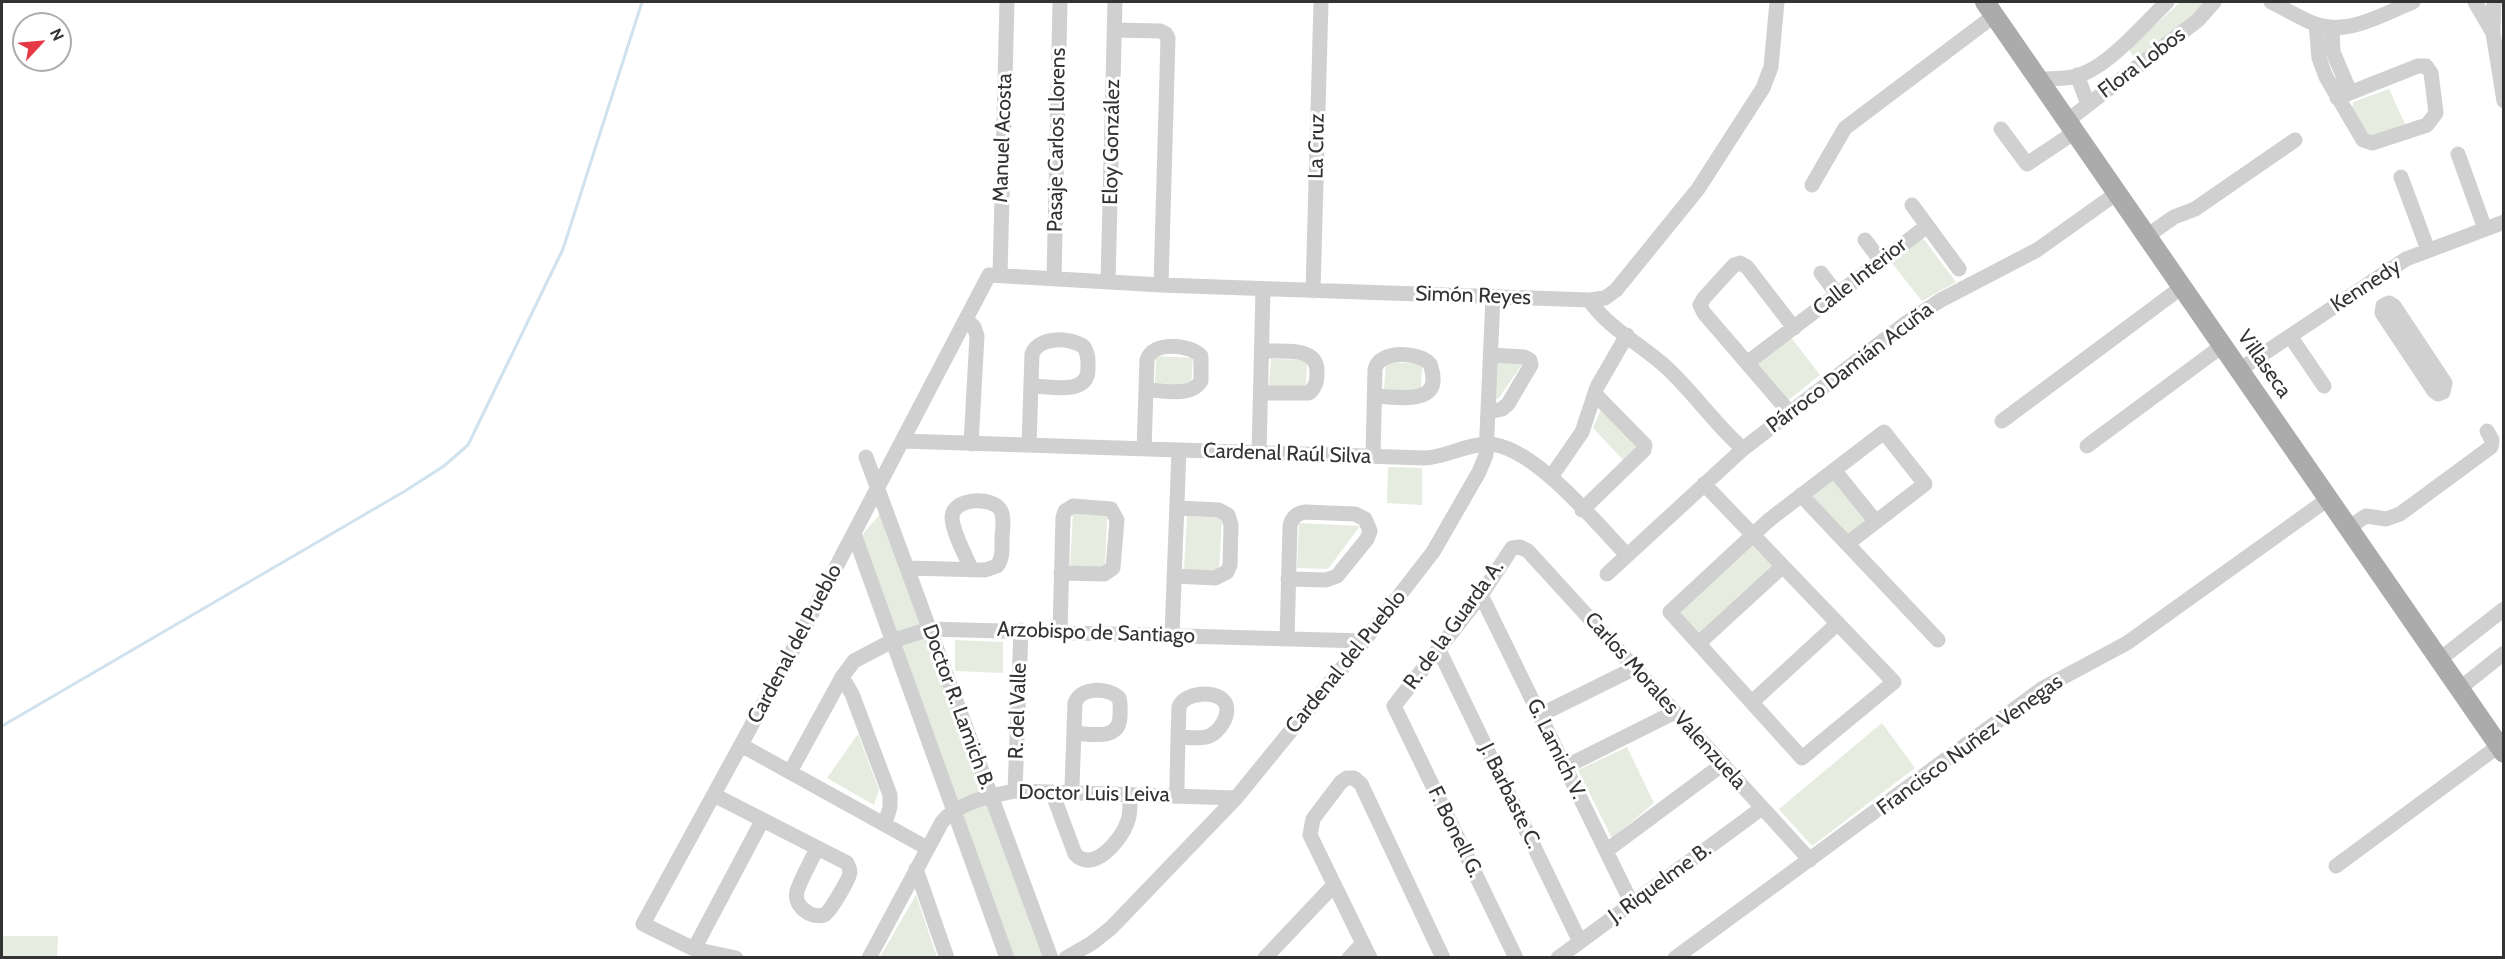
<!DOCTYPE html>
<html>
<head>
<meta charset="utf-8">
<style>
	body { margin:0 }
	#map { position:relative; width:2505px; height:959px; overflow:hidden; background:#fff; font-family:Cabin,sans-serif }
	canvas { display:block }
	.frame { position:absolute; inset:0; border:3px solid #333; pointer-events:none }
	.north { position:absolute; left:12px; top:12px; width:60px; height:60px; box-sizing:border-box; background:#fff; border:2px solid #adadad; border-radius:50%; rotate:64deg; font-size:16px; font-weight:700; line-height:24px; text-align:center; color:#333 }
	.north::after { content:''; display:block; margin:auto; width:21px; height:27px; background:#e63946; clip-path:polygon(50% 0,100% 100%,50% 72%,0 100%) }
</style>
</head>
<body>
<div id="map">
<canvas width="2505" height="959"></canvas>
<div class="frame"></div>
<div class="north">N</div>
</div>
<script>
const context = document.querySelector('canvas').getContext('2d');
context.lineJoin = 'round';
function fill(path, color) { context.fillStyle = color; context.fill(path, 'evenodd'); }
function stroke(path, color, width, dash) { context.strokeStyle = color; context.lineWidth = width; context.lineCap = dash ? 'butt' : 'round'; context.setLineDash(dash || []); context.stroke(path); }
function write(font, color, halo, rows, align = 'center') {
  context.font = font + ' Cabin,sans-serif'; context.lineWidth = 6; context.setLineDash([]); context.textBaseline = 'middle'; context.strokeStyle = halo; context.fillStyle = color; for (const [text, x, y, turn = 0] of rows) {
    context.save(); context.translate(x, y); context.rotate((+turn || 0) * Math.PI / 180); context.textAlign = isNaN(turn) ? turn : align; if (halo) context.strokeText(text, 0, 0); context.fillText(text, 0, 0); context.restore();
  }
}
const green = new Path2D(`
	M 2181,2 L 2205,2 L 2201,8 L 2135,60 L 2128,48 Z
	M 2389,89 L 2405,124 L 2377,136 L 2368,135 L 2352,110 L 2353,102 Z
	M 1922,237 L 1956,282 L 1922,301 L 1891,262 Z
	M 1790,336 L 1820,375 L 1786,402 L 1758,366 L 1758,361 Z
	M 1156,356 L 1193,358 L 1191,386 L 1155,384 Z
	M 1271,359 L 1307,360 L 1306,389 L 1269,387 Z
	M 1496,361 L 1521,364 L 1521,366 L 1498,399 L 1495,399 Z
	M 1386,362 L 1422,364 L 1421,392 L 1384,390 Z
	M 1601,409 L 1638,448 L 1624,461 L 1593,428 Z
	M 1388,467 L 1422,468 L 1422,505 L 1387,503 Z
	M 1830,480 L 1838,481 L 1868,519 L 1850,537 L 1812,501 L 1812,495 Z
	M 1073,513 L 1107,515 L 1105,569 L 1070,567 Z
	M 880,514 L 1044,957 L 1014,957 L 862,535 Z
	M 1187,516 L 1222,518 L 1219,571 L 1184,569 Z
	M 1299,523 L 1360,526 L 1328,569 L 1297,568 Z
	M 1749,543 L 1775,568 L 1701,637 L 1676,611 Z
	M 955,640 L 1003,642 L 1003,673 L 955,671 Z
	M 1882,723 L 1915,768 L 1812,846 L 1779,809 Z
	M 858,734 L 879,790 L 874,805 L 827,778 Z
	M 1627,747 L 1654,803 L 1612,838 L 1578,770 Z
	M 916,895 L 937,957 L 880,957 Z
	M 2,936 L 58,936 L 57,957 L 2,957 Z`);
const stream = new Path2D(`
	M 2,726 L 405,491 L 444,466 L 468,445 L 563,249 L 642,2`);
const minor = new Path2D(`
	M 2271,2 C 2286,9 2302,20 2318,25 C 2349,35 2385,13 2413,2
	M 2475,2 L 2493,33
	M 2494,2 L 2493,33 L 2504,101
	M 2316,24 L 2319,58 L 2326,77 L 2363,140 L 2372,143 L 2427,125 L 2436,113 L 2431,73 L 2426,66 L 2418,66 L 2337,98
	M 2332,27 L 2333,52 L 2350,92
	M 1115,30 L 1160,31 L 1166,34 L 1168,38 L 1161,285
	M 2077,75 L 2088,104
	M 2038,79 C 2054,79 2071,79 2085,73 C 2114,60 2144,24 2167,2
	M 2067,121 L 2198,20 L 2214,2
	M 2001,129 L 2027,164 L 2075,132
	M 2458,154 L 2485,229
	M 2401,177 L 2428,250
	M 1812,185 L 1845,128 L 1995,15
	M 1912,205 L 1959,269
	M 2147,236 L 2174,217 L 2195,209 L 2295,140
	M 1865,240 L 1881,261
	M 1821,273 L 1837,294
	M 1000,275 L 1007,2
	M 1054,279 L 1060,2
	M 1108,282 L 1115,2
	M 1313,291 L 1321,2
	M 1589,300 C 1608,328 1642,345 1666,367 C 1694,393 1715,424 1743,449
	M 2389,303 L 2394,306 L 2445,383 L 2443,392 L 2438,394 L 2434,391 L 2382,313 L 2383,306 Z
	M 966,319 L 974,327 L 977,336 L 971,444
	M 2290,336 L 2324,386
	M 1747,363 L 1927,226
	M 2239,370 L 2406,259 L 2504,222
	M 1261,393 L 1309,393 C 1316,387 1317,381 1317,372 C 1318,345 1280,352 1262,351
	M 1489,412 L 1502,409 L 1508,404 L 1531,365 L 1530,360 L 1524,357 L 1491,355
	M 1790,413 L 1704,313 L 1700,305 L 1704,298 L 1734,265 L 1740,263 L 1747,267 L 1794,328
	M 2002,421 L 2182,287
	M 903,441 L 1425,458 C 1447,457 1466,444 1488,444 C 1533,445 1596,523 1627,555
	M 1029,445 L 1032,354 C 1039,336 1071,337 1084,347 C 1089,355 1088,362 1088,370 C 1087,396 1049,386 1031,386
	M 2087,446 L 2222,346
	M 1144,449 L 1147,360 C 1152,341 1190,344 1201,356 L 1201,381 C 1191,398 1163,390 1146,390
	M 1259,453 L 1263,289
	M 1373,456 L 1375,369 C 1380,349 1420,352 1430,364 C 1445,407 1400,397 1375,396
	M 866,457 L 1051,958
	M 1834,470 L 1876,522
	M 1551,477 L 1582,432 L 1597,387 L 1627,335
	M 1704,484 L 1894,682 L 1802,758 L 1670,612 L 1769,520 L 1884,432 L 1925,484 L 1847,544
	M 1801,495 L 1938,640
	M 1582,510 L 1644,450 L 1645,445 L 1595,394
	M 2348,528 L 2366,516 L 2386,519 L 2400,514 L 2491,447 L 2492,440 L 2487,431
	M 854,534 L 1007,958
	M 907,568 L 985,570 L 997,566 C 1003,558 1002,549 1002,539 C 1002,531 1005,519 1001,511 C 994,496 953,497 952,517 C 952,531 966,557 972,570
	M 1607,574 L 1743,449 L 1906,323 L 1941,300 L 2037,250 L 2117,193
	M 1174,576 L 1215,578 L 1227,572 L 1230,565 L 1231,525 L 1228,515 L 1219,510 L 1177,508
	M 1481,595 L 1632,904
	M 1060,632 L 1063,517 L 1065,511 L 1073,506 L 1111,509 L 1117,520 L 1113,568 L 1104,574 L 1061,573
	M 1172,635 L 1179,450
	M 1287,639 L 1290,527 C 1291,518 1297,513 1305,512 L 1355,514 L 1365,519 L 1370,531 L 1367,539 L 1337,576 L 1326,580 L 1288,579
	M 1699,643 L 1783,566
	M 1439,650 L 1580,942
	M 2439,660 L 2504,609
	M 842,677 L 852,694 L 890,795 L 890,807 L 885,824
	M 2459,689 L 2504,653
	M 1752,702 L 1838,623
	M 1540,715 L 1635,668
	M 741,745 L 927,848
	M 1565,767 L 1675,712
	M 790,772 L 842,677 L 854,661 L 892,641 L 929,629 L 1364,641
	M 1015,791 L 1021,630
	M 1052,792 L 1075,854 C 1093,874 1121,840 1127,823 C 1131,814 1130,804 1130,794
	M 1072,793 L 1072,786 L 1075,703 C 1080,687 1108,687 1119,698 C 1121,704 1120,710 1120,717 C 1119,741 1091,734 1074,733
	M 714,795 L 847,863 C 848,866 850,868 850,872 C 850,878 830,912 824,915 C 810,919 793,905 797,891 C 802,876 811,862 817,848
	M 1177,796 C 1177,766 1178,737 1179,707 C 1184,693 1213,690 1223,700 C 1234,711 1219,735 1206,737 C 1198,739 1187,737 1178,737
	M 1606,851 L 1723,764
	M 2336,866 L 2504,742
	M 916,869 L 947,958
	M 694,949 L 762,821
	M 736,958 L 694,949 L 643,924 L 790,655 L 989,275 L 1161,285 L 1589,300 L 1605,298 L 1616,290 L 1698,189 L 1763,88 L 1771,67 L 1777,2
	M 869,958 L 942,822 C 958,802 991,796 1015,791 L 1236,798
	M 1066,958 L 1092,943 L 1111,928 L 1236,798 L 1364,641 L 1433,552 L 1479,472 L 1486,455 L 1493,297
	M 1265,958 L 1334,885
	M 1349,958 L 1363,943
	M 1370,958 L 1310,835 L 1313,819 L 1341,782 L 1347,778 L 1354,778 L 1361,784 L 1443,958
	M 1516,958 L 1394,706 L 1481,595 L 1512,548 L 1520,547 L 1528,551 L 1810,860
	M 1558,958 L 1762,808
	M 1675,958 L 2043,688 L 2127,643 L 2328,499`);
const major = new Path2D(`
	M 1985,2 L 2504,753`);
const streetNames = [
	["Flora Lobos",2142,63,-37],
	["Manuel Acosta",1003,138,-88],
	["Pasaje Carlos Llorens",1057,140,-89],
	["Eloy González",1112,142,-89],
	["La Cruz",1317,146,-89],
	["Calle Interior",1860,277,-38],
	["Kennedy",2366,286,-33],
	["Simón Reyes",1473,296,2],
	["Villaseca",2264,364,55],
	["Párroco Damián Acuña",1850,368,-37],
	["Cardenal Raúl Silva",1287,454,2],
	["R. de la Guarda A.",1454,625,-54],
	["Arzobispo de Santiago",1096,633,2],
	["Cardenal del Pueblo",795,644,-62],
	["Cardenal del Pueblo",1346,662,-51],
	["Carlos Morales Valenzuela",1665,701,48],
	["Doctor R. Lamich B.",958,707,70],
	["R. del Valle",1018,711,-88],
	["Francisco Nuñez Venegas",1970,745,-36],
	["G. Lamich V.",1556,749,64],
	["Doctor Luis Leiva",1094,794,1],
	["J. Barbaste C.",1510,796,64],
	["F. Bonell G.",1455,832,64],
	["J. Riquelme B.",1660,883,-36]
];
fill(green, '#e6ecdf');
stroke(stream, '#cfe2ee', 3);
stroke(minor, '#d0d0d0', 15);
stroke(major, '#ababab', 20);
write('21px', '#333', '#fff', streetNames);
</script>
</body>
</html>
